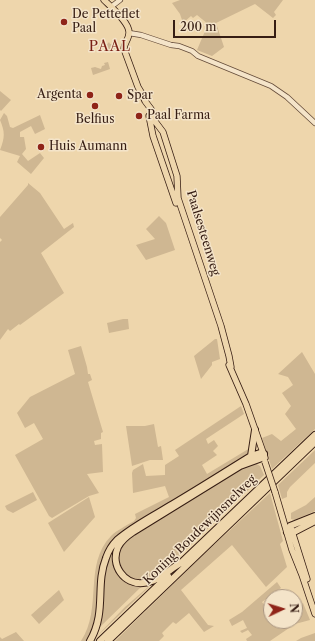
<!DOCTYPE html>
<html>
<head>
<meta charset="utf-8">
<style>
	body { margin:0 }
	#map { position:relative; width:315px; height:641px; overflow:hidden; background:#eed6ac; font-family:"Libre Caslon Text",serif }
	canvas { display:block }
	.north { position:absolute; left:263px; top:589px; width:40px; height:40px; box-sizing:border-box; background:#f4e4c9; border:1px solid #a89480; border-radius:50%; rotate:86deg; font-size:11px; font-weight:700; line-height:16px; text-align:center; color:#361d13 }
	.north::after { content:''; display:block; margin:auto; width:14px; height:18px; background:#8f2418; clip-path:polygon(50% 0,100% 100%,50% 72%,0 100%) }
	.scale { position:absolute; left:173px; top:20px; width:103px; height:18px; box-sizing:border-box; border:2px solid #361d13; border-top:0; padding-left:5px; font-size:12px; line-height:14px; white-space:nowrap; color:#361d13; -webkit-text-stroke:3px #f4e4c9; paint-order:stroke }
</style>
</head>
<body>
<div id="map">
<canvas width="315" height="641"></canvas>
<div class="north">N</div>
<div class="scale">200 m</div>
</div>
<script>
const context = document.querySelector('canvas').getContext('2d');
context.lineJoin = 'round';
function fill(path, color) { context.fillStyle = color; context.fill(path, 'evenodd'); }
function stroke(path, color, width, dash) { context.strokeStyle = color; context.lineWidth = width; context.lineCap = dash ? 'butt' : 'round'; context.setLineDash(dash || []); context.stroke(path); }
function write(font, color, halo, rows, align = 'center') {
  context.font = font + ' "Libre Caslon Text",serif'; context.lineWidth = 3; context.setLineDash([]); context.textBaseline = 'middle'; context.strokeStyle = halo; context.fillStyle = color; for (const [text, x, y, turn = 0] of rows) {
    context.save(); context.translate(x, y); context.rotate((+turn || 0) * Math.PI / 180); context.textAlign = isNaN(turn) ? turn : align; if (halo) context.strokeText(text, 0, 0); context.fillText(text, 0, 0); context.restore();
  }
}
const green = new Path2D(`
	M 180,0 L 283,0 L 274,12 L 276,15 L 273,18 L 255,4 L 216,23 L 224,47 L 212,56 L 197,50 L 208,24 L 197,15 L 193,18 L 191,16 L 183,23 L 180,14 L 172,3 Z
	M 109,42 L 110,44 L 118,43 L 119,47 L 106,52 L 105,47 Z
	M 108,62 L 110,69 L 93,75 L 91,68 L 95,67 L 101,69 L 102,66 L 105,65 L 104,63 Z
	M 0,91 L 11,100 L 1,111 L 0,110 Z
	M 4,113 L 7,116 L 10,127 L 13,128 L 40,115 L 45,129 L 35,134 L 31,126 L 20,132 L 20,137 L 24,137 L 26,149 L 22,154 L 28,161 L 40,153 L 44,158 L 31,174 L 17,162 L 20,156 L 0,150 C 5,137 5,132 0,120 Z
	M 28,183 L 40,193 L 64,229 L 73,223 L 74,227 L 41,253 L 64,293 L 20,325 L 19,324 L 10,331 L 8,329 L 0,340 L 0,242 L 2,240 L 0,238 L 0,217 L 28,185 Z
	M 159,216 L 166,223 L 175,250 L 146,260 L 136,245 L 155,239 L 146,229 Z
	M 123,319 L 128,319 L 129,329 L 109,333 L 107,323 Z
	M 215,339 L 217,339 L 220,359 L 212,362 L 212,365 L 201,379 L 194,356 Z
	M 81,346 L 87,367 L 88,374 L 90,374 L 92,380 L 88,382 L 103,432 L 101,433 L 101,439 L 94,441 L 95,445 L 102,444 L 103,472 L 87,474 L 99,493 L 89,496 L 52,518 L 49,516 L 15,455 L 43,439 L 34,423 L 25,428 L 17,413 L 30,397 L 75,374 L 68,350 Z
	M 302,352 L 315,374 L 315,429 L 272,469 L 262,438 L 272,434 L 281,441 L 296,429 L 285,414 L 291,406 L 282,393 L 293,385 L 288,377 L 278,374 Z
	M 241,406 L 244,414 L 206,439 L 208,444 L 214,440 L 218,446 L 213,451 L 217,455 L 202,465 L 207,474 L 250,448 L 250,454 L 106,551 C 96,572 100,593 96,615 C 95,624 91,633 86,641 L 81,641 C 103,608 83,565 111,536 C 117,530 126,526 134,521 L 136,518 L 135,514 L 169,497 L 165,486 L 133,493 L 132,473 L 133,470 L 143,464 L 146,476 L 165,475 L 165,465 L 179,456 L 175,450 Z
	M 154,424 L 158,447 L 161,446 L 163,460 L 150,460 L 132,466 L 126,426 L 145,426 Z
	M 315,450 L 315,463 L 290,487 L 287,492 L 287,497 L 282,499 L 278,485 Z
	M 255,463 L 260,466 L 264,475 L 170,565 C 163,571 157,576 149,579 C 130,586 112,567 120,549 C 123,543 128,539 133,535 L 244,467 Z
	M 33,492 L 37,500 L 13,513 L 7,510 L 5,506 Z
	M 270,493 L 283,541 L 280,544 L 287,567 L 266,587 L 232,545 L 181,590 L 208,625 L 214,626 L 204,632 L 189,613 L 176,624 L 173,622 L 162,633 L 164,636 L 159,641 L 115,641 L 201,557 Z
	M 89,497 L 95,517 L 64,552 L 48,523 Z
	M 315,497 L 315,511 L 295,520 L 291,519 L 291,513 L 306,505 Z
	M 116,545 C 114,559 111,574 126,582 C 131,585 137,584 142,586 L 100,627 L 103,609 L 104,576 L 107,559 Z
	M 277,582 L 281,588 L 262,602 L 271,614 L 271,621 L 295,621 L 295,609 L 303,603 L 310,620 L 295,624 L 270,641 L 247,641 L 246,639 L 252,635 L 248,630 L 242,633 L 240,631 L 247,628 L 243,620 L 232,626 L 229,620 L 242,612 Z
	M 148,587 L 149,587 L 93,640 L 125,607 Z
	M 59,590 L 64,600 L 39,624 L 31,615 Z
	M 16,632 L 24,641 L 0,641 L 0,637 L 2,639 Z
	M 315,633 L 315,641 L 296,641 L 301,638 Z`);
const tertiary = new Path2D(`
	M 111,7 L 120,0
	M 129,33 L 141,35 L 171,45 L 179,46 L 192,51 L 198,56 L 271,86 L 287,97 L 315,123`);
const primary = new Path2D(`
	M 104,0 C 111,7 130,23 129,33 C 129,39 124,43 124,49 L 138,87 L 141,92 L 145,101 L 151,109 L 154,120 L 163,132 L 177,176 L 178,198 L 221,326 L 229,356 L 231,367
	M 149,116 L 153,136 L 176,203
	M 229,365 L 246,404 L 265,458
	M 275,492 L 292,550 L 302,575 L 315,614
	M 291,528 L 307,579`);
const motorway = new Path2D(`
	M 251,456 L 255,430
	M 315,516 L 290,526 L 287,532 L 292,533 L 315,521
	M 182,562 L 315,435
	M 90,641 C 107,611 95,586 106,558 C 108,552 112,545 117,540 C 133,526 155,515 173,504 C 200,488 225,472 251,456 L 260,453 L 264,454 L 262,458 L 240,466 L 133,532 C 127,536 121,541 118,547 C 110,565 124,585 143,583 C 159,582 170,568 184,561
	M 100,641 L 168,576
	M 108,641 L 315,442`);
const primaryBridge = new Path2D(`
	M 265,462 L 275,492`);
const markers = [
	[64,22,4,"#8f2418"],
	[90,95,4,"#8f2418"],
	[119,96,4,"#8f2418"],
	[95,106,4,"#8f2418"],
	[139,116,4,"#8f2418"],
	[41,147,4,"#8f2418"]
];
const poiNames = [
	["De Petteflet",72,15],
	["Paal",72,29],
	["Argenta",82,95,"right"],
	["Spar",127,96],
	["Paal Farma",147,116],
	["Belfius",95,120,"center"],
	["Huis Aumann",49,147]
];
const streetNames = [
	["Paalsesteenweg",203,233,73],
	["Koning Boudewijnsnelweg",200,530,-44]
];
const quarterNames = [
	["PAAL",110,47]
];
fill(green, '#cfb792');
stroke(tertiary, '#644b39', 6);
stroke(primary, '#361d13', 7);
stroke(motorway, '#361d13', 8);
stroke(tertiary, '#f4e4c9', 4.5);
stroke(primary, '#eed6ac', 5.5);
stroke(motorway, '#eed6ac', 6);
stroke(primaryBridge, '#361d13', 7, []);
stroke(primaryBridge, '#eed6ac', 5.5);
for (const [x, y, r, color] of markers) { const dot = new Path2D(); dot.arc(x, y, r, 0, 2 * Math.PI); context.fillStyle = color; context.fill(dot); stroke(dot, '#f4e4c9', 1.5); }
write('12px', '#361d13', '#f4e4c9', poiNames, 'left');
write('12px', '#361d13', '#f4e4c9', streetNames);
context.letterSpacing = '1px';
write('14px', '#7a1f14', '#f4e4c9', quarterNames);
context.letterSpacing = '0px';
</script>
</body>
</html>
